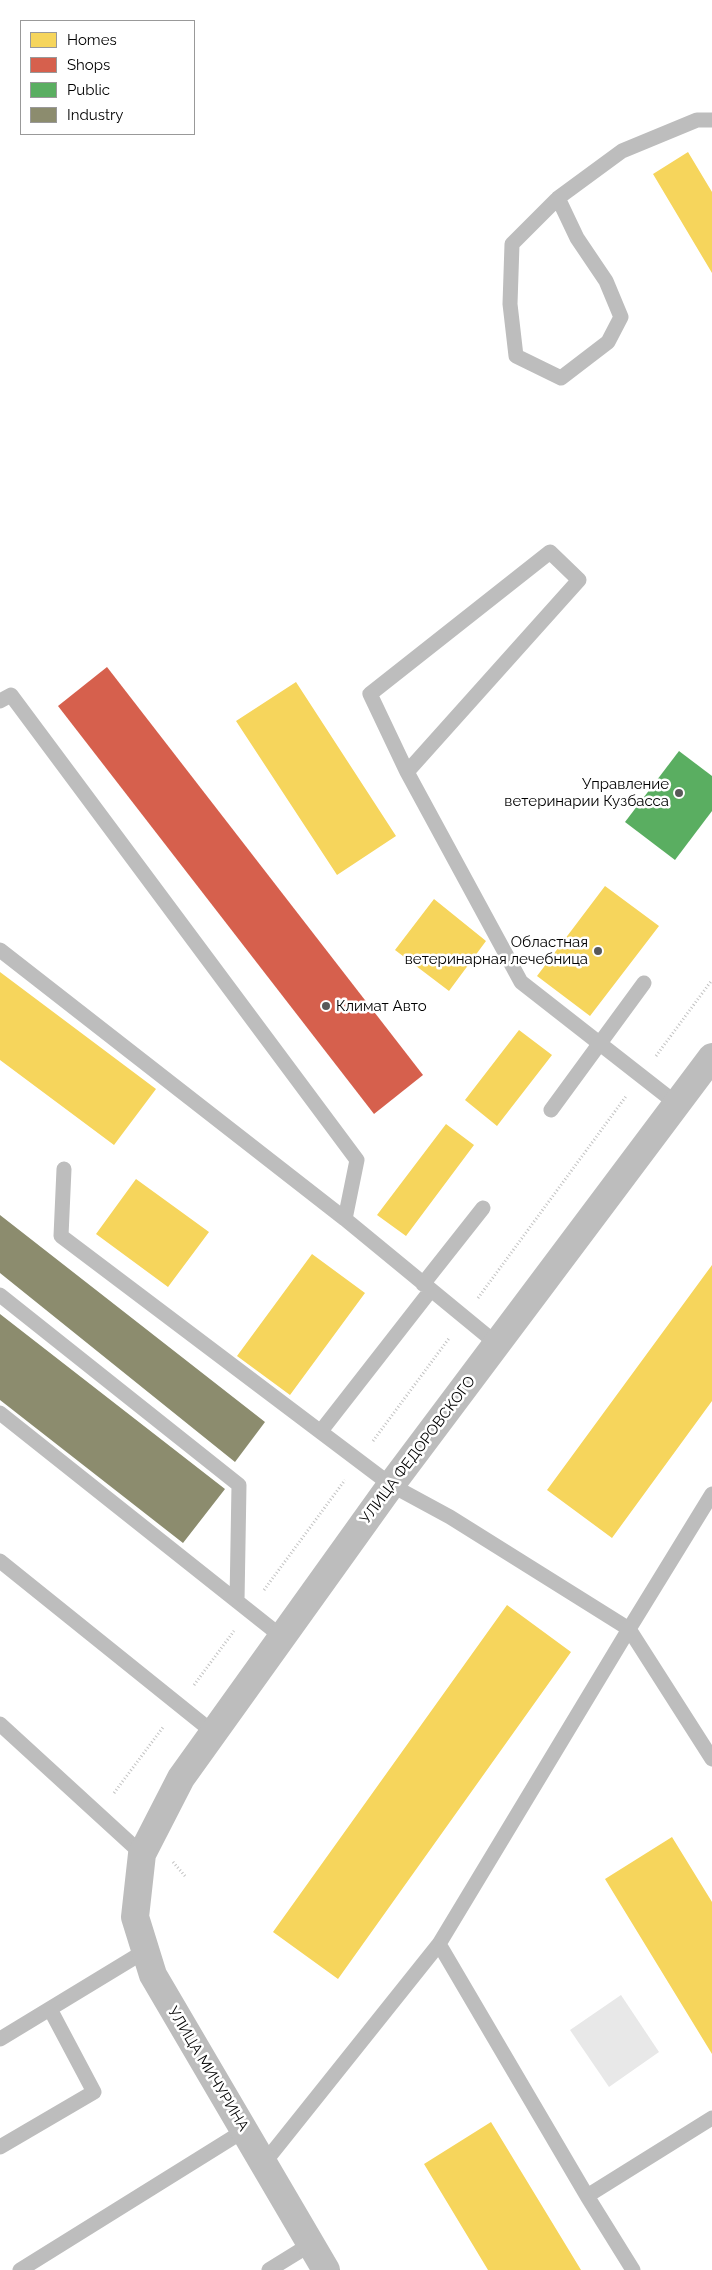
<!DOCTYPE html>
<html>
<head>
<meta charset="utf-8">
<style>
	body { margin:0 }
	#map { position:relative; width:712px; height:2270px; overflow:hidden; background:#fff; font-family:Raleway,sans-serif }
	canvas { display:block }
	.legend { position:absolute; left:20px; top:20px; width:175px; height:115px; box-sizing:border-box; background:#fff; border:1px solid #999; margin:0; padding:6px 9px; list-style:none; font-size:15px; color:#000 }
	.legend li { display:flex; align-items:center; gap:10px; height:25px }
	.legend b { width:25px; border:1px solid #999 }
</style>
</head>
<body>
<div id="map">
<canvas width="712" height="2270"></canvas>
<ul class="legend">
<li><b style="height:14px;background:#f6d55c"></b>Homes</li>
<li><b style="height:14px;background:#d6604d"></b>Shops</li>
<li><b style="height:14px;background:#5aae61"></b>Public</li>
<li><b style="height:14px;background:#8c8c6e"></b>Industry</li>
</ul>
</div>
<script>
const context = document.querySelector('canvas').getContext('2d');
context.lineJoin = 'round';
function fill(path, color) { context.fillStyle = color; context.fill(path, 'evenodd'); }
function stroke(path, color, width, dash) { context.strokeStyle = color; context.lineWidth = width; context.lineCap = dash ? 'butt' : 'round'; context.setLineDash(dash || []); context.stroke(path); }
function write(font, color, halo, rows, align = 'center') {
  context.font = font + ' Raleway,sans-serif'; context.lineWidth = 5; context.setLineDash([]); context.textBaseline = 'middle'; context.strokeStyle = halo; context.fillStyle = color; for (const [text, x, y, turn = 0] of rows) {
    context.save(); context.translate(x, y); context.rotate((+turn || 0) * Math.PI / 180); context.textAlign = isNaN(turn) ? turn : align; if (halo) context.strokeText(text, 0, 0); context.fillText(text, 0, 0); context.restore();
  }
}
const green = new Path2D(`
	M 621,1995 L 659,2052 L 609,2087 L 570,2030 Z`);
const homes = new Path2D(`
	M 688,152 L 712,192 L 712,273 L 653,174 Z
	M 296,682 L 396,836 L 337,875 L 236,721 Z
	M 605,886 L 659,926 L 590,1016 L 537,976 Z
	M 434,899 L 486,941 L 449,991 L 395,950 Z
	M 0,972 L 156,1089 L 114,1145 L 0,1060 Z
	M 519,1030 L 552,1055 L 497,1126 L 465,1100 Z
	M 446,1124 L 474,1145 L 406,1236 L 377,1215 Z
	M 136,1179 L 209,1232 L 168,1287 L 96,1234 Z
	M 312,1254 L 365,1293 L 290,1395 L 237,1356 Z
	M 712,1265 L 712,1401 L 612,1538 L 547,1490 Z
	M 507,1605 L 571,1652 L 338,1979 L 273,1932 Z
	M 672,1837 L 712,1902 L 712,2054 L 605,1879 Z
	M 491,2122 L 581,2270 L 488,2270 L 424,2164 Z`);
const shops = new Path2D(`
	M 107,667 L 423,1075 L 374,1114 L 58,706 Z`);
const public = new Path2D(`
	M 679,751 L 712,776 L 712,811 L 675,860 L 625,822 Z`);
const industry = new Path2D(`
	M 0,1215 L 265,1422 L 235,1462 L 0,1273 Z
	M 0,1314 L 225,1489 L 183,1543 L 0,1400 Z`);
const path = new Path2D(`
	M 656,1056 L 712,980
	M 478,1298 L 627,1095
	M 373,1441 L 450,1337
	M 264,1590 L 345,1480
	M 194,1685 L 234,1631
	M 114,1793 L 164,1726
	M 173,1862 L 185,1876`);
const service = new Path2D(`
	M 558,198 L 577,238 L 606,281 L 621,317 L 608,342 L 561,378 L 516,356 L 510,304 L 512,244 L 558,198 L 622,151 L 697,120 L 712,120
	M 0,701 L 11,695 L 357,1160 L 345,1219
	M 407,772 L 579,580 L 550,552 L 370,694 L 407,772 L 521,982 L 677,1104
	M 0,950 L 345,1219 L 497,1344
	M 551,1110 L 644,983
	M 64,1169 L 61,1236 L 391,1485 L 450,1517 L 629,1629 L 712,1759
	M 423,1284 L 483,1208
	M 0,1295 L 239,1485 L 237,1601
	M 0,1413 L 282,1637
	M 321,1431 L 431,1290
	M 0,1561 L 214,1733
	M 0,1724 L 142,1854
	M 439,1944 L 587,2196 L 633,2270
	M 0,2039 L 145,1951
	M 0,2147 L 94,2092 L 50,2009
	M 264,2163 L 439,1944 L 629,1629 L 712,1494
	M 587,2196 L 712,2118
	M 20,2270 L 245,2130
	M 269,2270 L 311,2244`);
const tertiary = new Path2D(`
	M 326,2270 L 153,1975 L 135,1917 L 142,1854 L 181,1778 L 391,1485 L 712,1057`);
const markers = [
	[679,793,5,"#595959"],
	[598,951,5,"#595959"],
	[326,1006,5,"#595959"]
];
const poiNames = [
	["Управление",669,784],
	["ветеринарии Кузбасса",669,801],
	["Областная",588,942],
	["ветеринарная лечебница",588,959],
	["Климат Авто",336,1006,"left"]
];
const streetNames = [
	["УЛИЦА ФЕДОРОВСКОГО",418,1450,-53],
	["УЛИЦА МИЧУРИНА",208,2069,59]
];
fill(green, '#e8e8e8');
fill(homes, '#f6d55c');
fill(shops, '#d6604d');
fill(public, '#5aae61');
fill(industry, '#8c8c6e');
stroke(path, '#c2c2c2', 3, [1, 2.5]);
stroke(service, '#bdbdbd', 15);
stroke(tertiary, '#bdbdbd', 28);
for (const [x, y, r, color] of markers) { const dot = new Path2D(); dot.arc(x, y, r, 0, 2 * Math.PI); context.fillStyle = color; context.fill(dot); stroke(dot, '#fff', 2); }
write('15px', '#000', '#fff', poiNames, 'right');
write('15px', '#000', '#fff', streetNames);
</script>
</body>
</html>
